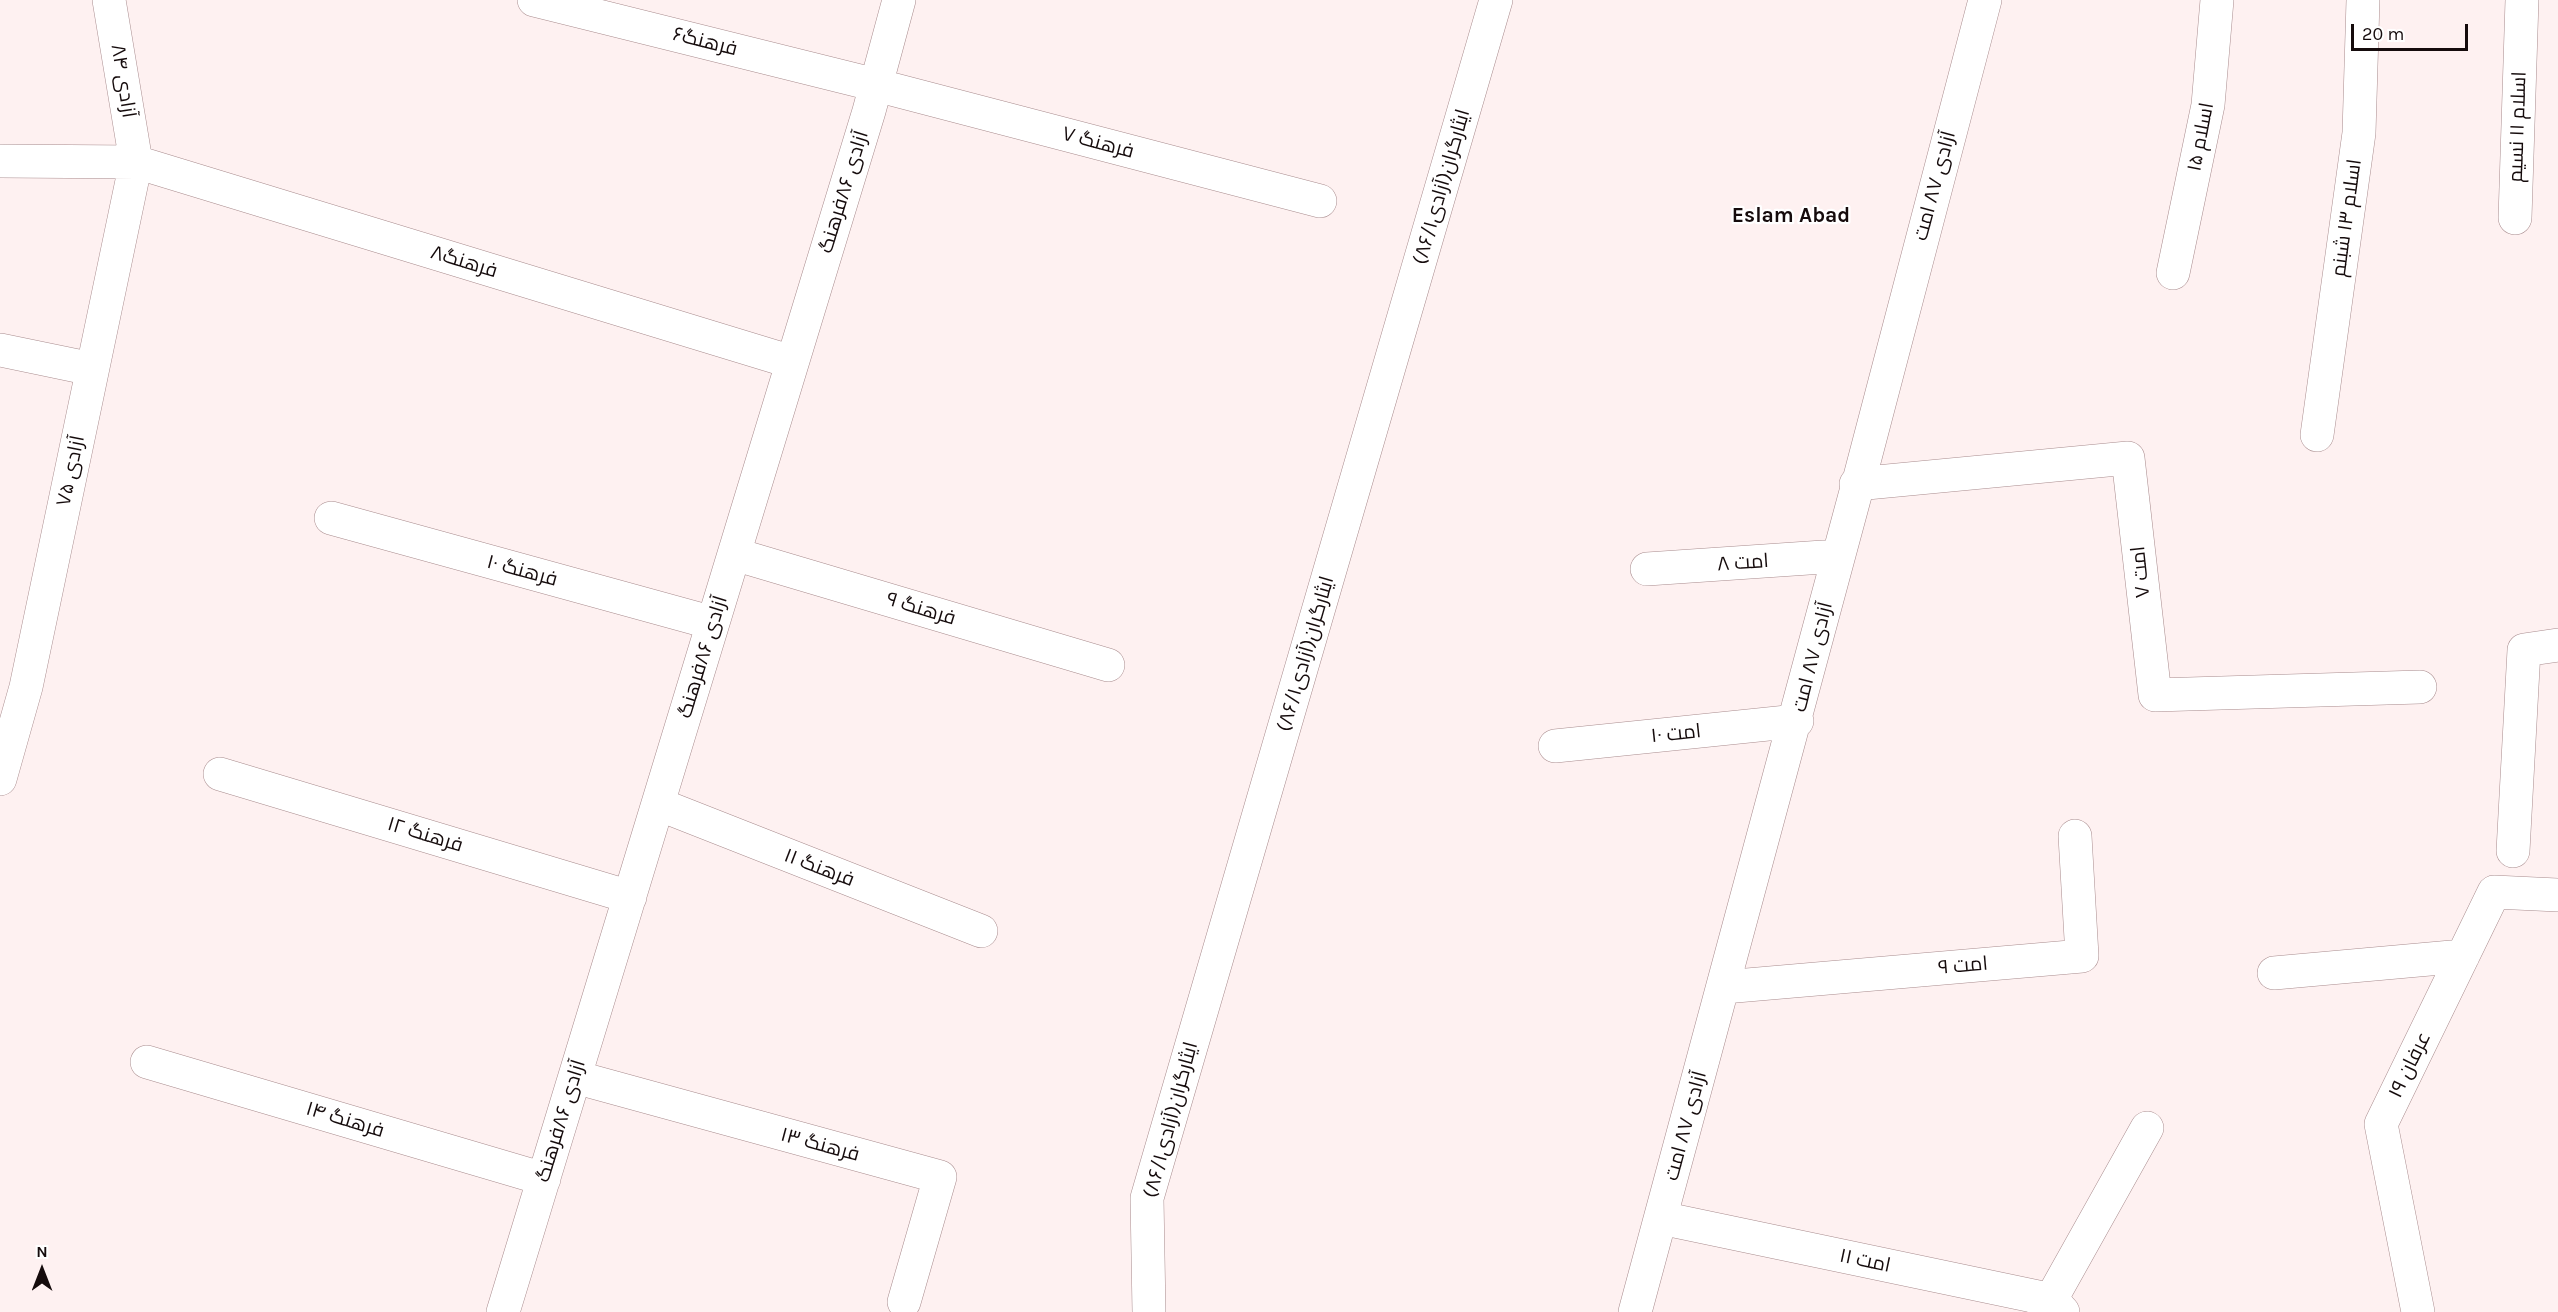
<!DOCTYPE html>
<html>
<head>
<meta charset="utf-8">
<style>
	body { margin:0 }
	#map { position:relative; width:2558px; height:1312px; overflow:hidden; background:#fef1f1; font-family:Karla,sans-serif }
	canvas { display:block }
	.north { position:absolute; left:12px; top:1240px; width:60px; height:60px; -webkit-text-stroke:4px #fff; paint-order:stroke; rotate:0deg; font-size:16px; font-weight:700; line-height:24px; text-align:center; color:#150b0c }
	.north::after { content:''; display:block; margin:auto; width:21px; height:27px; background:#150b0c; clip-path:polygon(50% 0,100% 100%,50% 72%,0 100%) }
	.scale { position:absolute; left:2351px; top:24px; width:117px; height:27px; box-sizing:border-box; border:3px solid #150b0c; border-top:0; padding-left:8px; font-size:18px; line-height:21px; white-space:nowrap; color:#150b0c; -webkit-text-stroke:4px #fff; paint-order:stroke }
</style>
</head>
<body>
<div id="map">
<canvas width="2558" height="1312"></canvas>
<div class="north">N</div>
<div class="scale">20 m</div>
</div>
<script>
const context = document.querySelector('canvas').getContext('2d');
context.lineJoin = 'round';
function stroke(path, color, width, dash) { context.strokeStyle = color; context.lineWidth = width; context.lineCap = dash ? 'butt' : 'round'; context.setLineDash(dash || []); context.stroke(path); }
function write(font, color, halo, rows, align = 'center') {
  context.font = font + ' Karla,Cairo,sans-serif'; context.lineWidth = 4.5; context.setLineDash([]); context.textBaseline = 'middle'; context.strokeStyle = halo; context.fillStyle = color; for (const [text, x, y, turn = 0] of rows) {
    context.save(); context.translate(x, y); context.rotate((+turn || 0) * Math.PI / 180); context.textAlign = isNaN(turn) ? turn : align; if (halo) context.strokeText(text, 0, 0); context.fillText(text, 0, 0); context.restore();
  }
}
const minor = new Path2D(`
	M 534,0 L 876,85 L 1320,201
	M 0,161 L 136,162 L 792,362
	M 2515,218 L 2522,0
	M 2173,273 L 2208,105 L 2217,0
	M 0,350 L 92,369
	M 2317,435 L 2359,133 L 2363,0
	M 1856,484 L 2128,458 L 2155,695 L 2420,687
	M 331,518 L 713,623
	M 734,554 L 1108,665
	M 1647,569 L 1838,556
	M 1555,746 L 1797,721
	M 220,774 L 630,897
	M 0,779 L 26,687 L 136,162 L 109,0
	M 658,804 L 981,931
	M 2513,851 L 2524,650 L 2558,645
	M 2274,973 L 2463,956
	M 1724,987 L 2082,956 L 2075,836
	M 147,1062 L 544,1179
	M 575,1077 L 940,1177 L 904,1302
	M 1661,1218 L 2052,1300 L 2063,1312
	M 503,1312 L 869,111 L 899,0
	M 1149,1312 L 1147,1198 L 1496,0
	M 1635,1312 C 1755,876 1871,438 1985,0
	M 2044,1312 L 2147,1128
	M 2418,1312 L 2381,1124 L 2494,892 L 2558,895`);
const streetNames = [
	["فرهنگ۶",705,42,14],
	["آزادی ۸۴",123,81,81],
	["اسلام ۱۱ نسیم",2518,127,-88],
	["اسلام ۱۵",2201,137,-79],
	["فرهنگ ۷",1098,143,15],
	["آزادی ۸۷ امت",1935,186,-75],
	["ایثارگران(آزادی۸۶/۱)",1442,187,-74],
	["آزادی ۸۶فرهنگ",844,192,-73],
	["اسلام ۱۳ شبنم",2347,218,-82],
	["فرهنگ۸",464,262,17],
	["آزادی ۷۵",71,471,-78],
	["امت ۸",1743,563,-4],
	["فرهنگ ۱۰",522,571,15],
	["امت ۷",2141,572,-96],
	["فرهنگ ۹",921,609,17],
	["ایثارگران(آزادی۸۶/۱)",1306,654,-74],
	["آزادی ۸۶فرهنگ",703,657,-73],
	["آزادی ۸۷ امت",1813,657,-76],
	["امت ۱۰",1676,734,-6],
	["فرهنگ ۱۲",425,835,17],
	["فرهنگ ۱۱",819,868,21],
	["امت ۹",1963,966,-5],
	["عرفان ۱۹",2410,1065,-64],
	["فرهنگ ۱۴",345,1120,17],
	["ایثارگران(آزادی۸۶/۱)",1171,1120,-75],
	["آزادی ۸۶فرهنگ",561,1121,-73],
	["آزادی ۸۷ امت",1686,1126,-75],
	["فرهنگ ۱۳",820,1145,15],
	["امت ۱۱",1865,1261,12]
];
const neighbourhoodNames = [
	["Eslam Abad",1791,216]
];
stroke(minor, '#a98c8e', 34);
stroke(minor, '#fff', 33);
write('20px', '#150b0c', '#fff', streetNames);
write('bold 21px', '#150b0c', '#fff', neighbourhoodNames);
</script>
</body>
</html>
